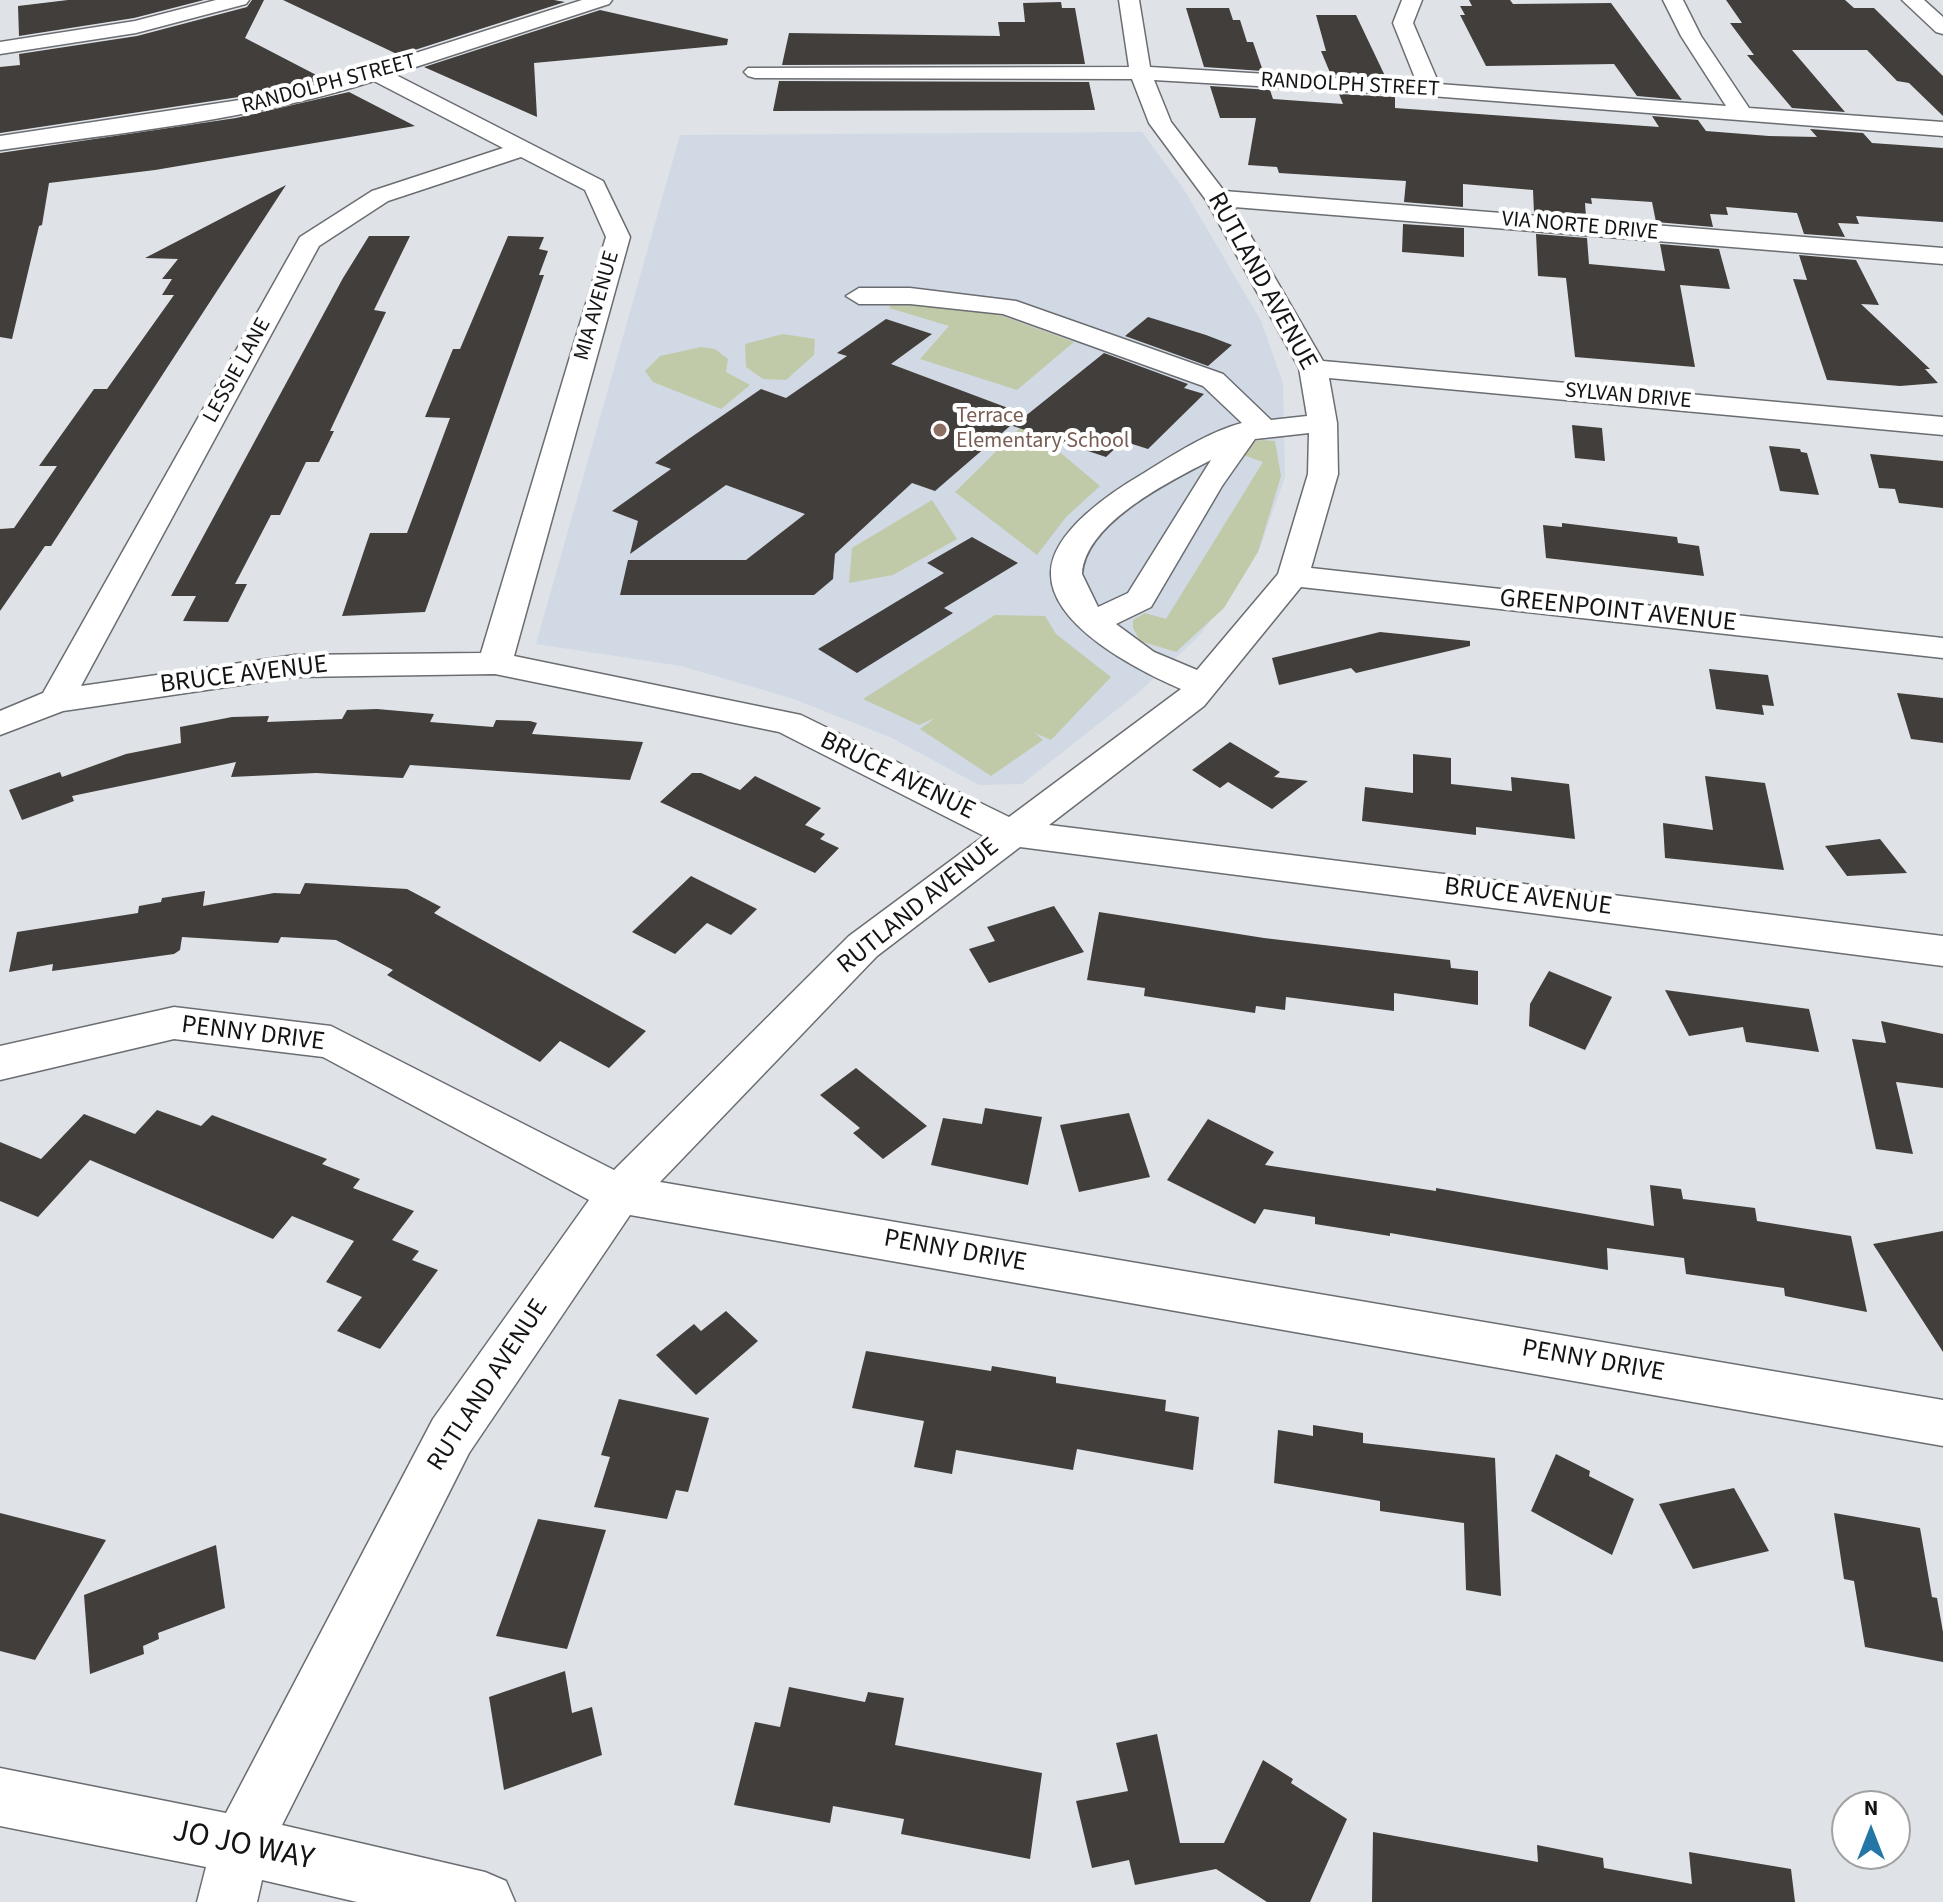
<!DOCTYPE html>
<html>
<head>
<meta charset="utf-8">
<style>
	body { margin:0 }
	#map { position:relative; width:1943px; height:1902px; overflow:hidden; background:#dfe3e7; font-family:"Source Sans 3",sans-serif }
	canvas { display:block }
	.north { position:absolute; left:1831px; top:1790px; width:80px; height:80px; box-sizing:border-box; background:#fff; border:2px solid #a1a1a2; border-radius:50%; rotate:0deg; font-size:22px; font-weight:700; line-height:32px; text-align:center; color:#131416 }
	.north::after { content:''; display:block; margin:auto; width:28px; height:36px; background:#2476a7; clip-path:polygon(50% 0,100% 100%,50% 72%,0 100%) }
</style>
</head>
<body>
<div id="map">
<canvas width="1943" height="1902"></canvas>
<div class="north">N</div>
</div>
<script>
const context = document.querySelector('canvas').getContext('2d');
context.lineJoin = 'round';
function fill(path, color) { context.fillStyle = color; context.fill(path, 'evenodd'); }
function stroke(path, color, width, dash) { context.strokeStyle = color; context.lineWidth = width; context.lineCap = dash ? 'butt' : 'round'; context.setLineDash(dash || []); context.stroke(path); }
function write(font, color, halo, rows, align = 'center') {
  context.font = font + ' "Source Sans 3",sans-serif'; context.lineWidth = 8; context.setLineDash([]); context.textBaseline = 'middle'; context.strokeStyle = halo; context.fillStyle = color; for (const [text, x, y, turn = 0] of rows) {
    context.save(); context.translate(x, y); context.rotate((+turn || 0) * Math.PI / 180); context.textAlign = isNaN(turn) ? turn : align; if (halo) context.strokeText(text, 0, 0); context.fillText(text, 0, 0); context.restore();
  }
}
const built = new Path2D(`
	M 1142,132 L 1183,188 L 1261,321 L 1283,383 L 1285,477 L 1260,548 L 1201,634 L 1138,693 L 1022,784 L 979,785 L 892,738 L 794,699 L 681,666 L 536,644 L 680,135 Z`);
const green = new Path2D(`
	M 892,303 L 952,306 L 997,314 L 1074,342 L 1017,390 L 920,359 L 949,326 L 889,308 Z
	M 783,334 L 815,339 L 814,355 L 786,380 L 763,379 L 746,367 L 745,344 Z
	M 701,347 L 715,349 L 728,359 L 726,372 L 750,385 L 721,409 L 653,382 L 645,371 L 660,356 Z
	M 1025,423 L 1100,486 L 1066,517 L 1037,555 L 955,492 Z
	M 1262,440 L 1275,441 L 1281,476 L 1258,552 L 1224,608 L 1176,652 L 1140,641 L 1133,628 L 1133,620 L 1145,613 L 1166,619 L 1263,462 L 1243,455 L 1247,443 Z
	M 932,500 L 957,539 L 893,575 L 849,583 L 852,548 Z
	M 995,615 L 1045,616 L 1056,634 L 1111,677 L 1051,740 L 1035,733 L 1043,740 L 991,776 L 920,729 L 935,718 L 919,725 L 863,699 Z`);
const building = new Path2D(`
	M 68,0 L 204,0 L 134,18 L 19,36 L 18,6 Z
	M 252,0 L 264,0 L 245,38 L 324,79 L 292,89 L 0,133 L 0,67 L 20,65 L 19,54 L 137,36 L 247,7 Z
	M 283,0 L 554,0 L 565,2 L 399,55 Z
	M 1469,0 L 1510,0 L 1513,4 L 1611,3 L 1682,100 L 1637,96 L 1614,64 L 1486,66 L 1460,15 L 1465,15 L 1460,6 L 1472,6 Z
	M 1726,0 L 1845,0 L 1854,8 L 1874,8 L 1943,76 L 1943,116 L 1909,83 L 1897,81 L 1867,50 L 1792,50 L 1845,112 L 1792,108 L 1747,55 L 1754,55 L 1730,23 L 1742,23 Z
	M 1061,2 L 1062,8 L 1075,8 L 1085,64 L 782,65 L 789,33 L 1000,36 L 998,22 L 1025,22 L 1023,3 Z
	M 1186,8 L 1229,8 L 1233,20 L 1240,20 L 1247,42 L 1253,42 L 1263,71 L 1204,67 Z
	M 600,10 L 728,39 L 727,45 L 534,63 L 537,117 L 424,67 Z
	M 1316,15 L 1356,15 L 1386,78 L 1331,75 L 1321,51 L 1326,51 Z
	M 779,81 L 1089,82 L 1095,110 L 773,111 Z
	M 1210,86 L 1270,90 L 1273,99 L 1343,104 L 1339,94 L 1395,97 L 1395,108 L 1659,127 L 1652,116 L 1698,120 L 1706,131 L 1769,136 L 1817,137 L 1810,129 L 1863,133 L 1872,143 L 1943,148 L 1943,222 L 1856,216 L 1859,224 L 1838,223 L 1845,237 L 1804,234 L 1797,213 L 1726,207 L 1728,215 L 1710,214 L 1713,227 L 1656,222 L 1652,202 L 1591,198 L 1592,204 L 1585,203 L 1586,217 L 1534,213 L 1533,190 L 1463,184 L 1463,207 L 1404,202 L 1406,181 L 1279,173 L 1277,167 L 1248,165 L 1256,118 L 1220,118 Z
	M 349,92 L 415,126 L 155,170 L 49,183 L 42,225 L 39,226 L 12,339 L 0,337 L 0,153 L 236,118 Z
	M 286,185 L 51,546 L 45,546 L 0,611 L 0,529 L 14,528 L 57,466 L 39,466 L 94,389 L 107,389 L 174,295 L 162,295 L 172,279 L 162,279 L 178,259 L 145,258 Z
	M 1403,224 L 1464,228 L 1464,257 L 1402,252 Z
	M 1536,234 L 1587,238 L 1589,264 L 1665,271 L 1660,244 L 1719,249 L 1730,289 L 1680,285 L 1695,367 L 1575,357 L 1566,278 L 1538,276 Z
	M 369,236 L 410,236 L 374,310 L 386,312 L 330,431 L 334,431 L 319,462 L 306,462 L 280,515 L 271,515 L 235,584 L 247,584 L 228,622 L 183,621 L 196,596 L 171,596 L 343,278 Z
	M 508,236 L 544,237 L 539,249 L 548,251 L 539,275 L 544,275 L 425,612 L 342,616 L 370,533 L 407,533 L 450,418 L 425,417 L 453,349 L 460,349 Z
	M 1799,255 L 1856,260 L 1879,305 L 1861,304 L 1930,369 L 1925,369 L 1938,383 L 1900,386 L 1827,380 L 1793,279 L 1807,280 Z
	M 1148,317 L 1206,335 L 1232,345 L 1208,366 L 1125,336 Z
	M 886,319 L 932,334 L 891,364 L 1024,414 L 935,491 L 912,483 L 835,554 L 833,579 L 814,595 L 620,595 L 628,560 L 746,560 L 805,514 L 726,485 L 630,554 L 638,521 L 612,511 L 671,469 L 655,463 L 690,438 L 761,389 L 786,398 L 847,356 L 837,353 Z
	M 1104,353 L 1188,384 L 1184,388 L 1204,394 L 1148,449 L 1123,441 L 1106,457 L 1013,426 Z
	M 1572,425 L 1602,428 L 1605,461 L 1575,458 Z
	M 1769,446 L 1800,449 L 1801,452 L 1807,453 L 1819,495 L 1780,491 Z
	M 1870,454 L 1943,461 L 1943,508 L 1899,503 L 1895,489 L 1879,488 Z
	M 1562,523 L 1677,537 L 1678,543 L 1699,546 L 1704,576 L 1546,558 L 1543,525 L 1562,527 Z
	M 972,537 L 1018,563 L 944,608 L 953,613 L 857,673 L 818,649 L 944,573 L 927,563 Z
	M 1380,632 L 1470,641 L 1470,646 L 1356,673 L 1351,668 L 1279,685 L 1272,658 Z
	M 1709,669 L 1768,675 L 1774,706 L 1762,705 L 1764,715 L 1716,709 Z
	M 1897,693 L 1943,698 L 1943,743 L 1911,739 Z
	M 377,709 L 434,714 L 430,722 L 493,727 L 496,720 L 530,721 L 537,723 L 532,734 L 643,742 L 630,780 L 410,765 L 403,778 L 316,773 L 231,777 L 236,762 L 72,796 L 74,801 L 22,820 L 9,790 L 60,772 L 62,777 L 126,754 L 181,743 L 180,727 L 232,717 L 269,716 L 267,722 L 342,719 L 347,710 Z
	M 1230,742 L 1280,772 L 1274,777 L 1308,781 L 1272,809 L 1228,782 L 1220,788 L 1192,770 Z
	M 1413,754 L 1451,758 L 1451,784 L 1512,791 L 1511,777 L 1569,784 L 1575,839 L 1476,827 L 1476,835 L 1362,821 L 1365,787 L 1413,793 Z
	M 692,773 L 701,773 L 740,790 L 755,776 L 821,808 L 805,825 L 825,834 L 820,839 L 839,848 L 815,873 L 660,802 Z
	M 1705,776 L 1765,783 L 1784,870 L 1665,858 L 1663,823 L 1713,830 Z
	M 1880,839 L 1907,873 L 1847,876 L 1825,846 Z
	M 691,876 L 757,909 L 731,935 L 707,923 L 675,954 L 632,932 Z
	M 305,883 L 407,889 L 441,907 L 434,913 L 646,1031 L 609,1068 L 560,1041 L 540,1062 L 387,975 L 393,970 L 336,940 L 281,937 L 278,943 L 182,937 L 180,950 L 174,954 L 52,971 L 53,964 L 9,972 L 17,932 L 138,913 L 139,906 L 161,902 L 162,898 L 205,891 L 203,906 L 274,893 L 300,894 Z
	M 1054,906 L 1084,952 L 989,983 L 969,949 L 995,941 L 987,927 Z
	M 1099,912 L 1264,938 L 1450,960 L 1451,968 L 1478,971 L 1478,1005 L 1394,993 L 1394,1011 L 1286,997 L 1285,1010 L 1256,1006 L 1255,1013 L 1144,996 L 1145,988 L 1087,980 Z
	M 1549,971 L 1612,997 L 1585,1050 L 1529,1026 L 1530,1004 Z
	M 1665,990 L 1809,1009 L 1819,1052 L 1746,1042 L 1743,1027 L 1689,1036 Z
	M 1881,1021 L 1943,1034 L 1943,1088 L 1896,1082 L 1913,1154 L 1876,1149 L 1852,1039 L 1886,1043 Z
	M 856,1068 L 927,1126 L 883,1159 L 853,1133 L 860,1128 L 820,1095 Z
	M 985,1108 L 1042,1117 L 1028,1185 L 931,1165 L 943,1118 L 982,1124 Z
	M 157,1110 L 201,1126 L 212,1115 L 327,1159 L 322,1164 L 360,1179 L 353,1188 L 414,1211 L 392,1240 L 419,1251 L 412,1260 L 438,1270 L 380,1349 L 337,1331 L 362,1297 L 326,1282 L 354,1241 L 292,1216 L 273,1239 L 90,1160 L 38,1217 L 0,1201 L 0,1142 L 41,1159 L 84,1114 L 135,1134 Z
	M 1129,1113 L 1150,1177 L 1079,1192 L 1060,1125 Z
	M 1208,1119 L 1274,1152 L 1265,1165 L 1436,1191 L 1436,1188 L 1654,1226 L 1650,1185 L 1681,1189 L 1683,1199 L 1755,1208 L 1757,1221 L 1851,1236 L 1867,1312 L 1785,1296 L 1784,1288 L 1686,1274 L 1684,1258 L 1607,1248 L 1608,1270 L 1390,1233 L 1390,1236 L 1315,1224 L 1315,1217 L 1264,1209 L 1255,1224 L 1167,1180 Z
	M 1943,1231 L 1943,1352 L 1873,1244 Z
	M 726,1311 L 758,1341 L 696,1395 L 656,1355 L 694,1324 L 701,1331 Z
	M 866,1351 L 991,1371 L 992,1366 L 1056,1377 L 1056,1383 L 1166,1400 L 1165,1411 L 1199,1417 L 1193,1470 L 1077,1449 L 1073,1470 L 956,1450 L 952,1474 L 914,1467 L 924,1421 L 852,1408 Z
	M 619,1399 L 709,1418 L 688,1492 L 676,1490 L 667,1519 L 594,1507 L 610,1457 L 601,1455 Z
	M 1313,1425 L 1363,1433 L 1363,1443 L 1495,1458 L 1501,1596 L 1466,1590 L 1464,1523 L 1380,1511 L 1380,1501 L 1274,1483 L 1278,1430 L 1313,1436 Z
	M 1556,1454 L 1590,1471 L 1589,1476 L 1634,1499 L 1612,1555 L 1531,1511 Z
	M 1734,1488 L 1769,1551 L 1693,1569 L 1659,1504 Z
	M 0,1513 L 106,1540 L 35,1660 L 0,1651 Z
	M 1834,1513 L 1920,1528 L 1932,1597 L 1937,1598 L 1943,1632 L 1943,1662 L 1865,1647 L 1854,1581 L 1844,1579 Z
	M 538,1519 L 606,1530 L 567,1649 L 496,1636 Z
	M 216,1545 L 225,1608 L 158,1633 L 159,1639 L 143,1646 L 144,1654 L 90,1674 L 84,1595 Z
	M 565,1671 L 572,1713 L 592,1707 L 602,1755 L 504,1790 L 489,1697 Z
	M 789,1687 L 865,1702 L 868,1692 L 904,1698 L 895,1745 L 1042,1773 L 1030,1859 L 901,1834 L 904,1819 L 833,1806 L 830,1823 L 734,1805 L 755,1722 L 780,1727 Z
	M 1157,1734 L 1180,1843 L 1224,1843 L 1263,1760 L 1293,1779 L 1291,1783 L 1347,1819 L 1310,1902 L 1267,1902 L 1216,1869 L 1135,1885 L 1129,1860 L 1092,1868 L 1076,1801 L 1128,1791 L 1116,1743 Z
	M 1373,1832 L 1538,1862 L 1537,1845 L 1603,1858 L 1604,1868 L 1692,1884 L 1689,1852 L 1791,1869 L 1795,1902 L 1372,1902 Z`);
const minor = new Path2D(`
	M 216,0 L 249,0 L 246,4 L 136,33 L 0,54 L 0,42 L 135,21 Z
	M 582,0 L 612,0 L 609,4 L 394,74 L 603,181 L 630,237 L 514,656 L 801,715 L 1009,817 L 1181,689 C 1140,671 1049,626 1051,572 C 1052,531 1113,491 1144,473 C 1173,455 1208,432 1242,423 L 1203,386 L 1003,314 L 910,304 L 859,304 L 846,296 L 859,288 L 910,288 L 1016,301 L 1223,374 L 1271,420 L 1307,416 L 1299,368 L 1206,200 L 1149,123 L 1132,79 L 755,78 L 748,76 L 744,72 L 748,68 L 1129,67 L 1119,0 L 1139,0 L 1150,67 L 1417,83 L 1393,23 L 1402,0 L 1422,0 L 1413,23 L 1439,84 L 1726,106 L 1681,36 L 1663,0 L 1683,0 L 1701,36 L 1749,108 L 1943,122 L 1943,136 L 1431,96 L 1154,80 L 1171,122 L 1224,191 L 1943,248 L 1943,264 L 1234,207 L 1323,361 L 1943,417 L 1943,435 L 1329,378 L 1337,423 L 1338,474 L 1311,568 L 1943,638 L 1943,658 L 1301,587 L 1204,706 L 1049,825 L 1943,936 L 1943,966 L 1020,847 L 877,956 L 660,1182 L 1943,1400 L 1943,1446 L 630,1215 L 469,1453 L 282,1825 L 485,1872 L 506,1881 L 515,1902 L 357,1902 L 262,1880 L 257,1902 L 197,1902 L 206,1867 L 0,1826 L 0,1768 L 226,1813 L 433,1419 L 589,1200 L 323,1057 L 174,1039 L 0,1080 L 0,1046 L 174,1007 L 331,1026 L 614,1170 L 849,936 L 984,836 L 779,732 L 495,674 L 295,677 L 63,711 L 0,735 L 0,711 L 43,693 L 300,237 L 372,191 L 503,148 L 374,81 C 252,120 126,132 0,150 L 0,136 L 293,92 ZM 521,157 L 585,190 L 606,237 L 481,653 L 295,655 L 81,686 L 319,246 L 388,201 ZM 1309,433 L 1308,474 L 1278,574 L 1197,670 L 1154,652 L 1116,624 L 1151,607 L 1222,486 L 1255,439 ZM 1211,460 L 1128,593 L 1098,607 L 1082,574 C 1085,523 1170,481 1211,460 Z
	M 1902,0 L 1924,0 L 1943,17 L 1943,34 L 1936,32 Z`);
const markers = [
	[940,430,8,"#8d6e63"]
];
const farStreetnames = [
	["RANDOLPH STREET",329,85,-15],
	["RANDOLPH STREET",1350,86,3],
	["VIA NORTE DRIVE",1580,227,5],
	["MIA AVENUE",598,306,-74],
	["LESSIE LANE",238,371,-61],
	["SYLVAN DRIVE",1628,397,5]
];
const farEducationnames = [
	["Terrace",956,417],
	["Elementary School",956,442]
];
const streetNames = [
	["RUTLAND AVENUE",1261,282,61],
	["GREENPOINT AVENUE",1618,612,6],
	["BRUCE AVENUE",244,676,-7],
	["BRUCE AVENUE",897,777,26],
	["BRUCE AVENUE",1528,898,7],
	["RUTLAND AVENUE",919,907,-39],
	["PENNY DRIVE",253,1035,7],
	["PENNY DRIVE",955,1252,10],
	["PENNY DRIVE",1593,1362,10],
	["RUTLAND AVENUE",489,1386,-57]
];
const nearStreetnames = [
	["JO JO WAY",243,1847,12]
];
fill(built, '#d1d9e4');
fill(green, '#c1caa8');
fill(building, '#423e3b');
stroke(minor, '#6a6d71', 3);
fill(minor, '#fff');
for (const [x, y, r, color] of markers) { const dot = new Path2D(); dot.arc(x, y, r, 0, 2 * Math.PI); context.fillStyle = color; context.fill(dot); stroke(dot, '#fff', 3); }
write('22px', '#131416', '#fff', farStreetnames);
write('22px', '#785e54', '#fff', farEducationnames, 'left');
write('26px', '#131416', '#fff', streetNames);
write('32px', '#131416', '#fff', nearStreetnames);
</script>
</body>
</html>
